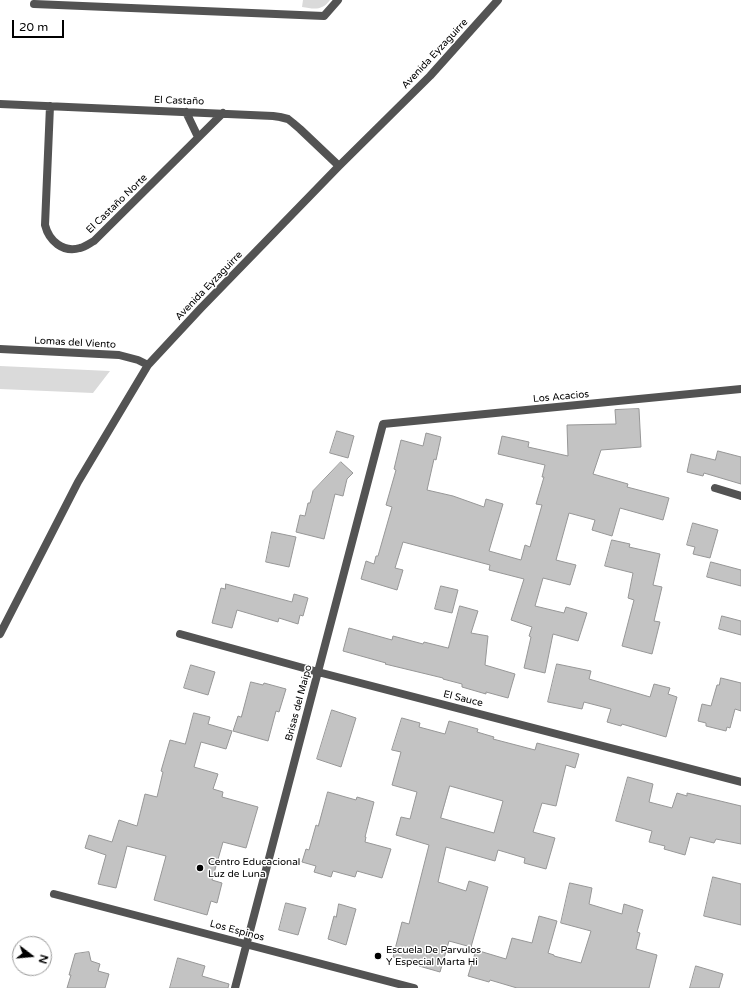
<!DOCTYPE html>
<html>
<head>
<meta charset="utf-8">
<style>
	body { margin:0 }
	#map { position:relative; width:741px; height:988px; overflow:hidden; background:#fff; font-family:"Varela Round",sans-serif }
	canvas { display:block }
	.north { position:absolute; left:12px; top:936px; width:40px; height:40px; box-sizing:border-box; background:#fff; border:1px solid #999; border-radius:50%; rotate:106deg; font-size:11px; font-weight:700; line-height:16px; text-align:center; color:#000 }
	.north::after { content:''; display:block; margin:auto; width:14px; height:18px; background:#000; clip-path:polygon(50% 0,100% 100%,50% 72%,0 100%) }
	.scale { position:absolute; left:12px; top:20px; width:52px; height:18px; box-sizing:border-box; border:2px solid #000; border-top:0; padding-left:5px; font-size:12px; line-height:14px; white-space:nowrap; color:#000; -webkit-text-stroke:3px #fff; paint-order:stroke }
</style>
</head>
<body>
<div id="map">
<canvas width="741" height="988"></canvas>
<div class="north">N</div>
<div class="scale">20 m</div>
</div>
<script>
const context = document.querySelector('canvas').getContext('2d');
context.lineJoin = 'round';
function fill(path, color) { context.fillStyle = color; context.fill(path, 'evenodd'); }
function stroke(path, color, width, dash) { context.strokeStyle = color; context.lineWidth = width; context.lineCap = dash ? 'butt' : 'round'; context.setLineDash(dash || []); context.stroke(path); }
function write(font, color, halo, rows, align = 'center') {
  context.font = font + ' "Varela Round",sans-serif'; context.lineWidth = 3; context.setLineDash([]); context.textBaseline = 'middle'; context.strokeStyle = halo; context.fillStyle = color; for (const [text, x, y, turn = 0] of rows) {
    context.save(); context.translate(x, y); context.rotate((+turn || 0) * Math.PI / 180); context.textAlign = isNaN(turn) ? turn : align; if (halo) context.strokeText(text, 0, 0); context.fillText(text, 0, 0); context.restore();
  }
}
const green = new Path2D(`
	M 303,0 L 330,0 C 322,11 314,9 302,7 Z
	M 0,366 L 110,371 L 93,393 L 0,389 Z`);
const building = new Path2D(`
	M 639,409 L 641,447 L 601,450 L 593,474 L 628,484 L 627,487 L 669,498 L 663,520 L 620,508 L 612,536 L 592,530 L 595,520 L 569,513 L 556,560 L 576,565 L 570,585 L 543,578 L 535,606 L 564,613 L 566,607 L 587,613 L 578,641 L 553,634 L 545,673 L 524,668 L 531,637 L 529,636 L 532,627 L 511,620 L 524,579 L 489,570 L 490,565 L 403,542 L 395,568 L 403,570 L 397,590 L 361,579 L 366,561 L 374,564 L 376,556 L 378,556 L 392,507 L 386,505 L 396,470 L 394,469 L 401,440 L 423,446 L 426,433 L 441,437 L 436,460 L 434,459 L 427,490 L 453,496 L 484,507 L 486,499 L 503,504 L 489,551 L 521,560 L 525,545 L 530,547 L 542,505 L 536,504 L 544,477 L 542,477 L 545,465 L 498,454 L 502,436 L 529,442 L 528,447 L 568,456 L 567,425 L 616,424 L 615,410 Z
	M 337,431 L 354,436 L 348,458 L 330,453 Z
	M 718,451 L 741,457 L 741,484 L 704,473 L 703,476 L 687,472 L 691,454 L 715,460 Z
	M 341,462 L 353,473 L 347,479 L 343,496 L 335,494 L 324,539 L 296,532 L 300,515 L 305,516 L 308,503 L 310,503 L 313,491 Z
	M 693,523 L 718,530 L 710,558 L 693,554 L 695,547 L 687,545 Z
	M 272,532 L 296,537 L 289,567 L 266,562 Z
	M 612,540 L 630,544 L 629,547 L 660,554 L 653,585 L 662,587 L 654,621 L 660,622 L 652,654 L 622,646 L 634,600 L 628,598 L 633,573 L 605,566 Z
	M 711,562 L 741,570 L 741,586 L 707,577 Z
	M 226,584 L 292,602 L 294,594 L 308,598 L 303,616 L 300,615 L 298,624 L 279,618 L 278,622 L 237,610 L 232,628 L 212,623 L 221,588 L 225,589 Z
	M 441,586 L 458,590 L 452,613 L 435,609 Z
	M 460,606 L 478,611 L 471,633 L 488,636 L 485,665 L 515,674 L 508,698 L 486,692 L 486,694 L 462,687 L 462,684 L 443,679 L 443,678 L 385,664 L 386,663 L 343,651 L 349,628 L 392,640 L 393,636 L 423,644 L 424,642 L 448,648 Z
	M 722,616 L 741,621 L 741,635 L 719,629 Z
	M 557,664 L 591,671 L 589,679 L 650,697 L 654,684 L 670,688 L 668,694 L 677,697 L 666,737 L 622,724 L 621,726 L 607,722 L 611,709 L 584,702 L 582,709 L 548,702 Z
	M 191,665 L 215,672 L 208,695 L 184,688 Z
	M 721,678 L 741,683 L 741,711 L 735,709 L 730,728 L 727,727 L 726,731 L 706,726 L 706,723 L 698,721 L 702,704 L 711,706 L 717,685 L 719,685 Z
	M 251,682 L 263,685 L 264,683 L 286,689 L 279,712 L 276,711 L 268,741 L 233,731 L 238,716 L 241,717 Z
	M 332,710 L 356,718 L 341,767 L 317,759 Z
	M 194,713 L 210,717 L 208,724 L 232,731 L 226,749 L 201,742 L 194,767 L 218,774 L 213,789 L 223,792 L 222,797 L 258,807 L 246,848 L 223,842 L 212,880 L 222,883 L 217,903 L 211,901 L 207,915 L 154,900 L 166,856 L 127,846 L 116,888 L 98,884 L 106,855 L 85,848 L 89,835 L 112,842 L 119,820 L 137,826 L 145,794 L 157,797 L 163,772 L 161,771 L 170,740 L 185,744 Z
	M 402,718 L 420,723 L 419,727 L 445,734 L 449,721 L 478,729 L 477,732 L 494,737 L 493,739 L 535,750 L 537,743 L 579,754 L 575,768 L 566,765 L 556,806 L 542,803 L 533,832 L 555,838 L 546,869 L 524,863 L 525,858 L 498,850 L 495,861 L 446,847 L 438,882 L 466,891 L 469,881 L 488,887 L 471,947 L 449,941 L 440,972 L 419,966 L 420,964 L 393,957 L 402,922 L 409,924 L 429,845 L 396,835 L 401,817 L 410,819 L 417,792 L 392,785 L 401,752 L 392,750 ZM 450,786 L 503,801 L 494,833 L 441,818 Z
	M 628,777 L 653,784 L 649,802 L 672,808 L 677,793 L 687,796 L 687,793 L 741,806 L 741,844 L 716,839 L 714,843 L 690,837 L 685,855 L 664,849 L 665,846 L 649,842 L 652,831 L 616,821 Z
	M 328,792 L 356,800 L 357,797 L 374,802 L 365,837 L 366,837 L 365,842 L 391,849 L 382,878 L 357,871 L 355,877 L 333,871 L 331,877 L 314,872 L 316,866 L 302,862 L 306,849 L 309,850 L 316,825 L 318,826 Z
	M 713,877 L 741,884 L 741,925 L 704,916 Z
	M 570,883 L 592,888 L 589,904 L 622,914 L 624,904 L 643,910 L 637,932 L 640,933 L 636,949 L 657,955 L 649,988 L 517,988 L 490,980 L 489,982 L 468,976 L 476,950 L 506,959 L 512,938 L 532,943 L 539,916 L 557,921 L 548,953 L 554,955 L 554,956 L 581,963 L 591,931 L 561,923 Z
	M 286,903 L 306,908 L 298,935 L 279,930 Z
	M 339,904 L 356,909 L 346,945 L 328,939 L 334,916 L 336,917 Z
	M 89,952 L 91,961 L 100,964 L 98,971 L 109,974 L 105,988 L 67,988 L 71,975 L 69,975 L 75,954 Z
	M 178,958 L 205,966 L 202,976 L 229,984 L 228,988 L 170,988 Z
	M 696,966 L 723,974 L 719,988 L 690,988 Z`);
const minor = new Path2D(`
	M 34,4 L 324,16 L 338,0
	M 0,104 L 273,116 L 280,117 L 288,119 L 293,123 L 300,129 L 339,166
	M 50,106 L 45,225 C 49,241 63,253 80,248 C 85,247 90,243 94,241 L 223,113
	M 186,112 L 198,137
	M 0,349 L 119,355 L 138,360 L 148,365
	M 715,488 L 741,496
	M 0,634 L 78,482 L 148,365 L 201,308 L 339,166 L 430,76 L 498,0
	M 180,634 L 318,672 L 741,782
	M 54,894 L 414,988
	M 235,988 L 383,424 L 741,389`);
const markers = [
	[200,868,4,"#000"],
	[378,956,4,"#000"]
];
const streetNames = [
	["Avenida Eyzaguirre",435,54,-47],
	["El Castaño",179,101,2],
	["El Castaño Norte",117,204,-44],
	["Avenida Eyzaguirre",209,286,-46],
	["Lomas del Viento",75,343,3],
	["Los Acacios",561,397,-5],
	["El Sauce",463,699,14],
	["Brisas del Maipo",299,703,-75],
	["Los Espinos",237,931,15]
];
const poiNames = [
	["Centro Educacional",208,862],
	["Luz de Luna",208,874],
	["Escuela De Parvulos",386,950],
	["Y Especial Marta Hi",386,962]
];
fill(green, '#dadada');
fill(building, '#c3c3c3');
stroke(building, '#979797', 1);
stroke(minor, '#535353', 8);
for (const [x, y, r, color] of markers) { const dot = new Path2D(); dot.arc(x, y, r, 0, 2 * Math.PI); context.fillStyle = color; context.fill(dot); stroke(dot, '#fff', 1.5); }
write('10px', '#000', '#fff', streetNames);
write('10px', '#000', '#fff', poiNames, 'left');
</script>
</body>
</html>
